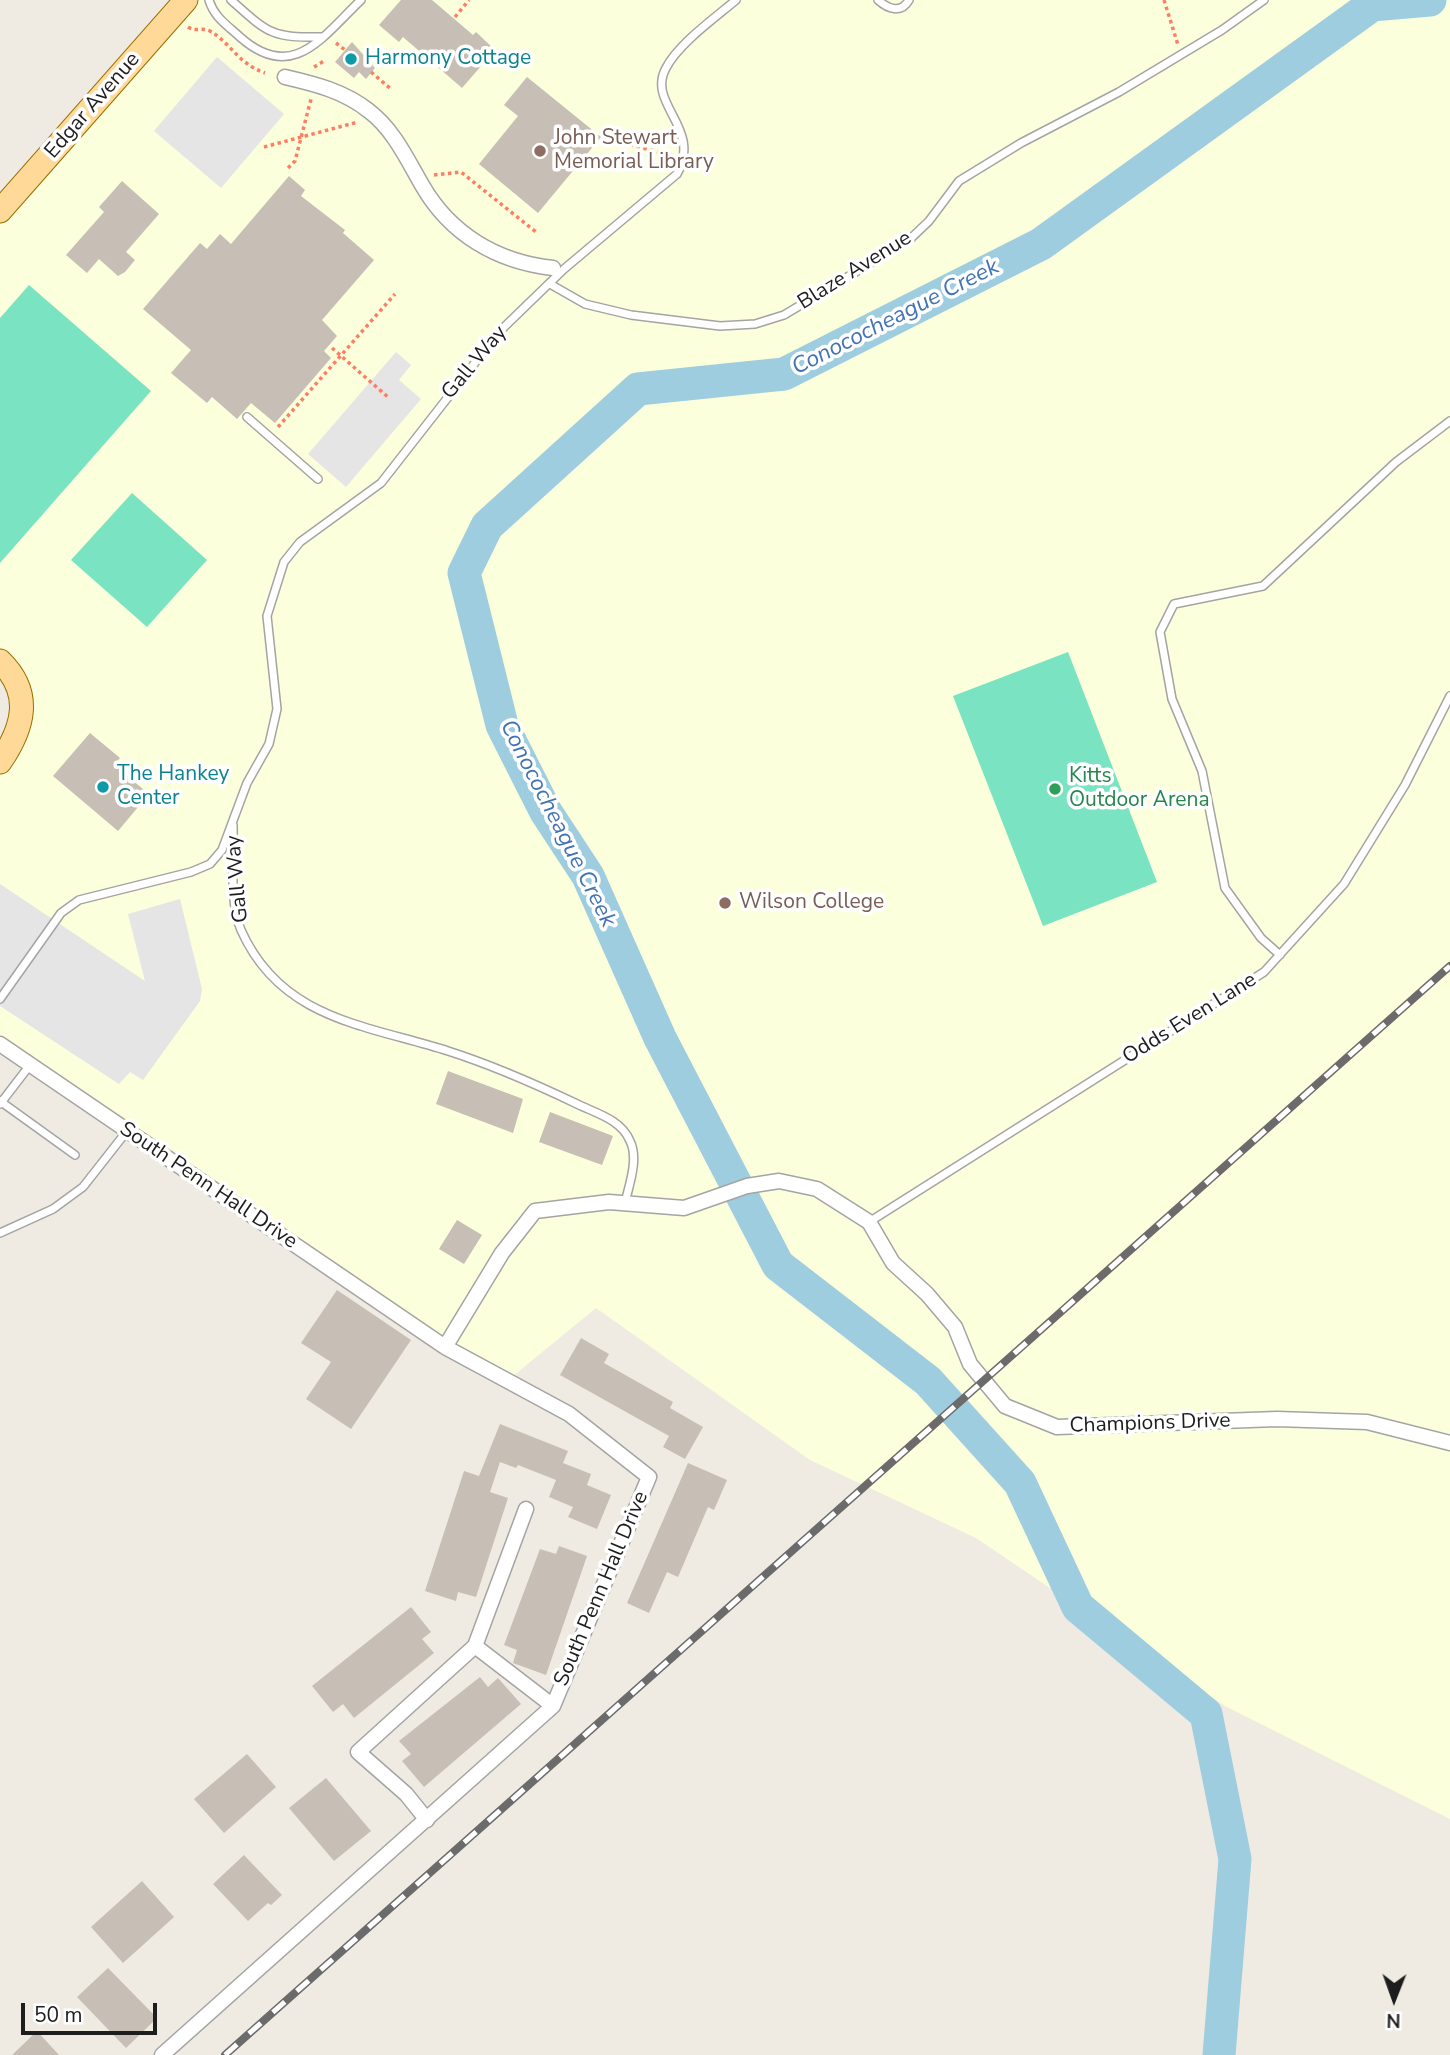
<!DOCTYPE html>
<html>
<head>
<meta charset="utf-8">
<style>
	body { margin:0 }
	#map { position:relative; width:1450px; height:2055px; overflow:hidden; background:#efebe2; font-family:"Nunito Sans",sans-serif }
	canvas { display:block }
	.north { position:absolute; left:1359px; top:1964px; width:70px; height:70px; -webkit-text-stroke:5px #fff; paint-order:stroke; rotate:181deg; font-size:19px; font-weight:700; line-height:28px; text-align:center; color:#1d1d1d }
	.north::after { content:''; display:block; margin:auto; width:24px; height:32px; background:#1d1d1d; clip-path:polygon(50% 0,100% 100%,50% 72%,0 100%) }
	.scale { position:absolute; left:21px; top:2003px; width:136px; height:32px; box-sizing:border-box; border:4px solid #1d1d1d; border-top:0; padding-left:9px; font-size:21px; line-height:24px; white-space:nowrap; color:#1d1d1d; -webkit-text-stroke:5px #fff; paint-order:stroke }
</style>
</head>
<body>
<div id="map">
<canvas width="1450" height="2055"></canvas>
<div class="north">N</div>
<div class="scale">50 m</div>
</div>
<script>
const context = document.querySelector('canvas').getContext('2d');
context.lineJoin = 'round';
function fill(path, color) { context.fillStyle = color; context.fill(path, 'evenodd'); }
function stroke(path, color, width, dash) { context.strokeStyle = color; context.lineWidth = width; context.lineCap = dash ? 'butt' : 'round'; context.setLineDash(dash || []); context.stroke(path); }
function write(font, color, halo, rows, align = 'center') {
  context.font = font + ' "Nunito Sans",sans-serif'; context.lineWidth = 7; context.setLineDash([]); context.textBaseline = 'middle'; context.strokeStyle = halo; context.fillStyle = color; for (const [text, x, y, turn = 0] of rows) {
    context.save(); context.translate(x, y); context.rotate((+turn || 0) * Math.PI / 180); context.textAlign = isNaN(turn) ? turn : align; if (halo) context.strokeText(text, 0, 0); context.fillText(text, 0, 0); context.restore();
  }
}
const education = new Path2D(`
	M 186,0 L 1450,0 L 1450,1819 L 1225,1706 L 976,1538 L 810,1460 L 596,1308 L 507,1381 L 0,1044 L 0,762 L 21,726 L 0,661 L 0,211 Z`);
const pitch = new Path2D(`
	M 29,285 L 151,391 L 0,563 L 0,318 Z
	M 132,493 L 207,560 L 147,627 L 71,560 Z
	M 1068,652 L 1157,882 L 1043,926 L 953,696 Z`);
const parking = new Path2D(`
	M 217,57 L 284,114 L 221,188 L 154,131 Z
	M 396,352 L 411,365 L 399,380 L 421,399 L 346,487 L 308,454 Z
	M 0,884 L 145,981 L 128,914 L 180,899 L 202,989 L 200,1001 L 143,1080 L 130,1072 L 119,1084 L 0,1006 Z`);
const river = new Path2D(`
	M 1219,2055 L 1235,1859 L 1206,1714 L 1078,1607 L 1020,1483 L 928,1381 L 778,1265 L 660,1038 L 588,876 L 546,812 L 502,725 L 464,573 L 487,526 L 638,389 L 784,374 L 1041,244 L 1372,5 L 1430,0`);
const building = new Path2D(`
	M 401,0 L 432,0 L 473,35 L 476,32 L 495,50 L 462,88 L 403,37 L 399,42 L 379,25 Z
	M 352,42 L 375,68 L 366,79 L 359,72 L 354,78 L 335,62 Z
	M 527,77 L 601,137 L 538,213 L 479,164 L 518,116 L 504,105 Z
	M 289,176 L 305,190 L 301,196 L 345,230 L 343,233 L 374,260 L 322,320 L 337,336 L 324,351 L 331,358 L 275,423 L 251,403 L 237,419 L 212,397 L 207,403 L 171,373 L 191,350 L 143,309 L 200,243 L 207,249 L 220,234 L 231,244 Z
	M 122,181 L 159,214 L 126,252 L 135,260 L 125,272 L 118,276 L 99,259 L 87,273 L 66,255 L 104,212 L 99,207 Z
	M 90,733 L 120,758 L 114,765 L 149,794 L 118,831 L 53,776 Z
	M 448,1071 L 523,1099 L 513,1133 L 436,1104 Z
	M 550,1112 L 613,1136 L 602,1165 L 539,1142 Z
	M 457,1220 L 482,1235 L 464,1264 L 439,1249 Z
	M 337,1290 L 411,1340 L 351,1429 L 306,1399 L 331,1362 L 301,1343 Z
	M 581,1338 L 609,1354 L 604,1363 L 673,1402 L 670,1408 L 703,1427 L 685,1459 L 663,1447 L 669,1436 L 560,1375 Z
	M 500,1424 L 568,1451 L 563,1463 L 591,1474 L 587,1485 L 611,1495 L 597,1529 L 568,1517 L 573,1507 L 549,1497 L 556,1480 L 518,1465 L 516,1468 L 500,1462 L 490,1492 L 508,1498 L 476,1597 L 458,1592 L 456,1601 L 425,1591 L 464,1471 L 479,1476 Z
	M 688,1463 L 727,1480 L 714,1510 L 708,1507 L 678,1577 L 667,1572 L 649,1613 L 627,1603 Z
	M 559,1546 L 587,1556 L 546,1675 L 513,1663 L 517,1650 L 504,1645 L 540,1549 L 556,1554 Z
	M 411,1607 L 431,1632 L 422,1639 L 434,1653 L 354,1718 L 343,1704 L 333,1712 L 312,1686 Z
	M 480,1677 L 488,1687 L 498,1678 L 521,1704 L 424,1787 L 402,1761 L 411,1754 L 399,1741 Z
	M 247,1754 L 276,1787 L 224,1833 L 194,1799 Z
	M 326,1778 L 371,1831 L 334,1861 L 289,1808 Z
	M 244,1855 L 282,1895 L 271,1905 L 268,1903 L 248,1921 L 213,1884 Z
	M 142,1881 L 174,1917 L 123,1963 L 91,1927 Z
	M 108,1968 L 157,2018 L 126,2048 L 77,1997 Z
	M 37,2031 L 59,2055 L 12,2055 Z`);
const path = new Path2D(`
	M 1164,0 L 1178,45
	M 455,17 L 469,0
	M 188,27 C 195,32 202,27 210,31 C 232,44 237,63 265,73
	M 336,43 L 345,50
	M 314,67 L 324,61
	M 371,72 L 391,89
	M 623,143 L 671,155
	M 264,147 L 358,122
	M 288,168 L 295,161 L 311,99
	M 434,175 L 461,172 L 536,232
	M 332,348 L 389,398
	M 278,427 L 395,294`);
const lane = new Path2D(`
	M 209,0 C 214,17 227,25 240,37 C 293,84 323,36 361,0
	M 231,0 C 268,33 271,38 322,37
	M 878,0 C 888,9 901,14 909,0
	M 550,284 L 585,304 L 631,315 L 720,326 L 755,324 L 784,315 L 909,240 L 929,221 L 959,181 L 1021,143 L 1119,92 L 1222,30 L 1264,0
	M 247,417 L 318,479
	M 233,825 C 234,854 229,904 241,930 C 281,1020 367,1025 448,1051 C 492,1065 533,1083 575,1103 C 595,1113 621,1119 630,1141 C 639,1159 629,1185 625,1203
	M 1280,955 L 1261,938 L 1225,888 L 1202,771 L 1172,699 L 1160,632 L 1174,604 L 1263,586 L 1396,462 L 1450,421
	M 0,999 L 61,913 L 79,900 L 191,872 L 210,864 L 222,850 L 247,783 L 269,744 L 277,709 L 267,616 L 284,562 L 300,542 L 381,483 L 499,332 L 564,269 L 677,174 C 703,128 646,104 666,68 C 678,44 716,17 736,0
	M 0,1101 L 75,1155
	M 0,1104 L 30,1065
	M 869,1222 L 1264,972 L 1344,884 L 1405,785 L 1450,696
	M 0,1233 L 53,1209 L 83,1187 L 127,1131`);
const street = new Path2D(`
	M 285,77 C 315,84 344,91 369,111 C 393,129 407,159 422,185 C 450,234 497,262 553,268
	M 0,1044 L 445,1347 L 569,1414 L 649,1477 L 553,1706 L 162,2055
	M 445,1347 L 502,1253 L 535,1211 L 609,1202 L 684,1208 L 747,1186 L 779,1181 L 817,1189 L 869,1222 L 893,1263 L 927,1294 L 955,1327 L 970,1364 L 1005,1406 L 1057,1427 L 1277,1419 L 1367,1422 L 1450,1443
	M 475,1646 L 553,1706
	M 427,1820 L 406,1794 L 358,1752 L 475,1646 L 526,1509`);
const primary = new Path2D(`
	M 0,211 L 186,0
	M 0,661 C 33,693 24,727 0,762`);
const rail = new Path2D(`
	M 225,2055 L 1450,966`);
const markers = [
	[351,59,7,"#0f9aa8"],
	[540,151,7,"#8d6e63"],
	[103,787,7,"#0f9aa8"],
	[1055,789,7,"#2e9e5b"],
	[725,903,7,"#8d6e63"]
];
const cultureNames = [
	["Harmony Cottage",365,59],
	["The Hankey",117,775],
	["Center",117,799]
];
const streetNames = [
	["Edgar Avenue",93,106,-49],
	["Blaze Avenue",855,271,-32],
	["Gall Way",475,363,-50],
	["Gall Way",238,879,-95],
	["Odds Even Lane",1190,1019,-32],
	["South Penn Hall Drive",208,1186,34],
	["Champions Drive",1150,1424,-2],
	["South Penn Hall Drive",602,1589,-67]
];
const educationNames = [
	["John Stewart",554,139],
	["Memorial Library",554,163],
	["Wilson College",739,903]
];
const leisureNames = [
	["Kitts",1069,777],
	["Outdoor Arena",1069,801]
];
const waterNames = [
	["Conococheague Creek",896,318,-27],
	["Conococheague Creek",557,824,63]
];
fill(education, '#fcffdb');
fill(pitch, '#7ae4c2');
fill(parking, '#e5e5e5');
stroke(river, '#9fcde0', 33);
fill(building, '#c7beb5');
stroke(lane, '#a4a4a4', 10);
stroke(street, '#a4a4a4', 17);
stroke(primary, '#966f00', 25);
stroke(path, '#ff7e63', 3.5, [3.5, 3.5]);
stroke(lane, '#fff', 7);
stroke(street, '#fff', 14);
stroke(primary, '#ffd997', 23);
stroke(rail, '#6b6b6b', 8);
stroke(rail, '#fff', 5, [16]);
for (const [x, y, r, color] of markers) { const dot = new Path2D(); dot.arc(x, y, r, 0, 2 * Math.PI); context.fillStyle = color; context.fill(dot); stroke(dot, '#fff', 2.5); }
write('21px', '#0d838f', '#fff', cultureNames, 'left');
write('21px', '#1d1d1d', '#fff', streetNames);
write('21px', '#785e54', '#fff', educationNames, 'left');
write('21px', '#27864d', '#fff', leisureNames, 'left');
write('italic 23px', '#4373b3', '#fff', waterNames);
</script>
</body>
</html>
